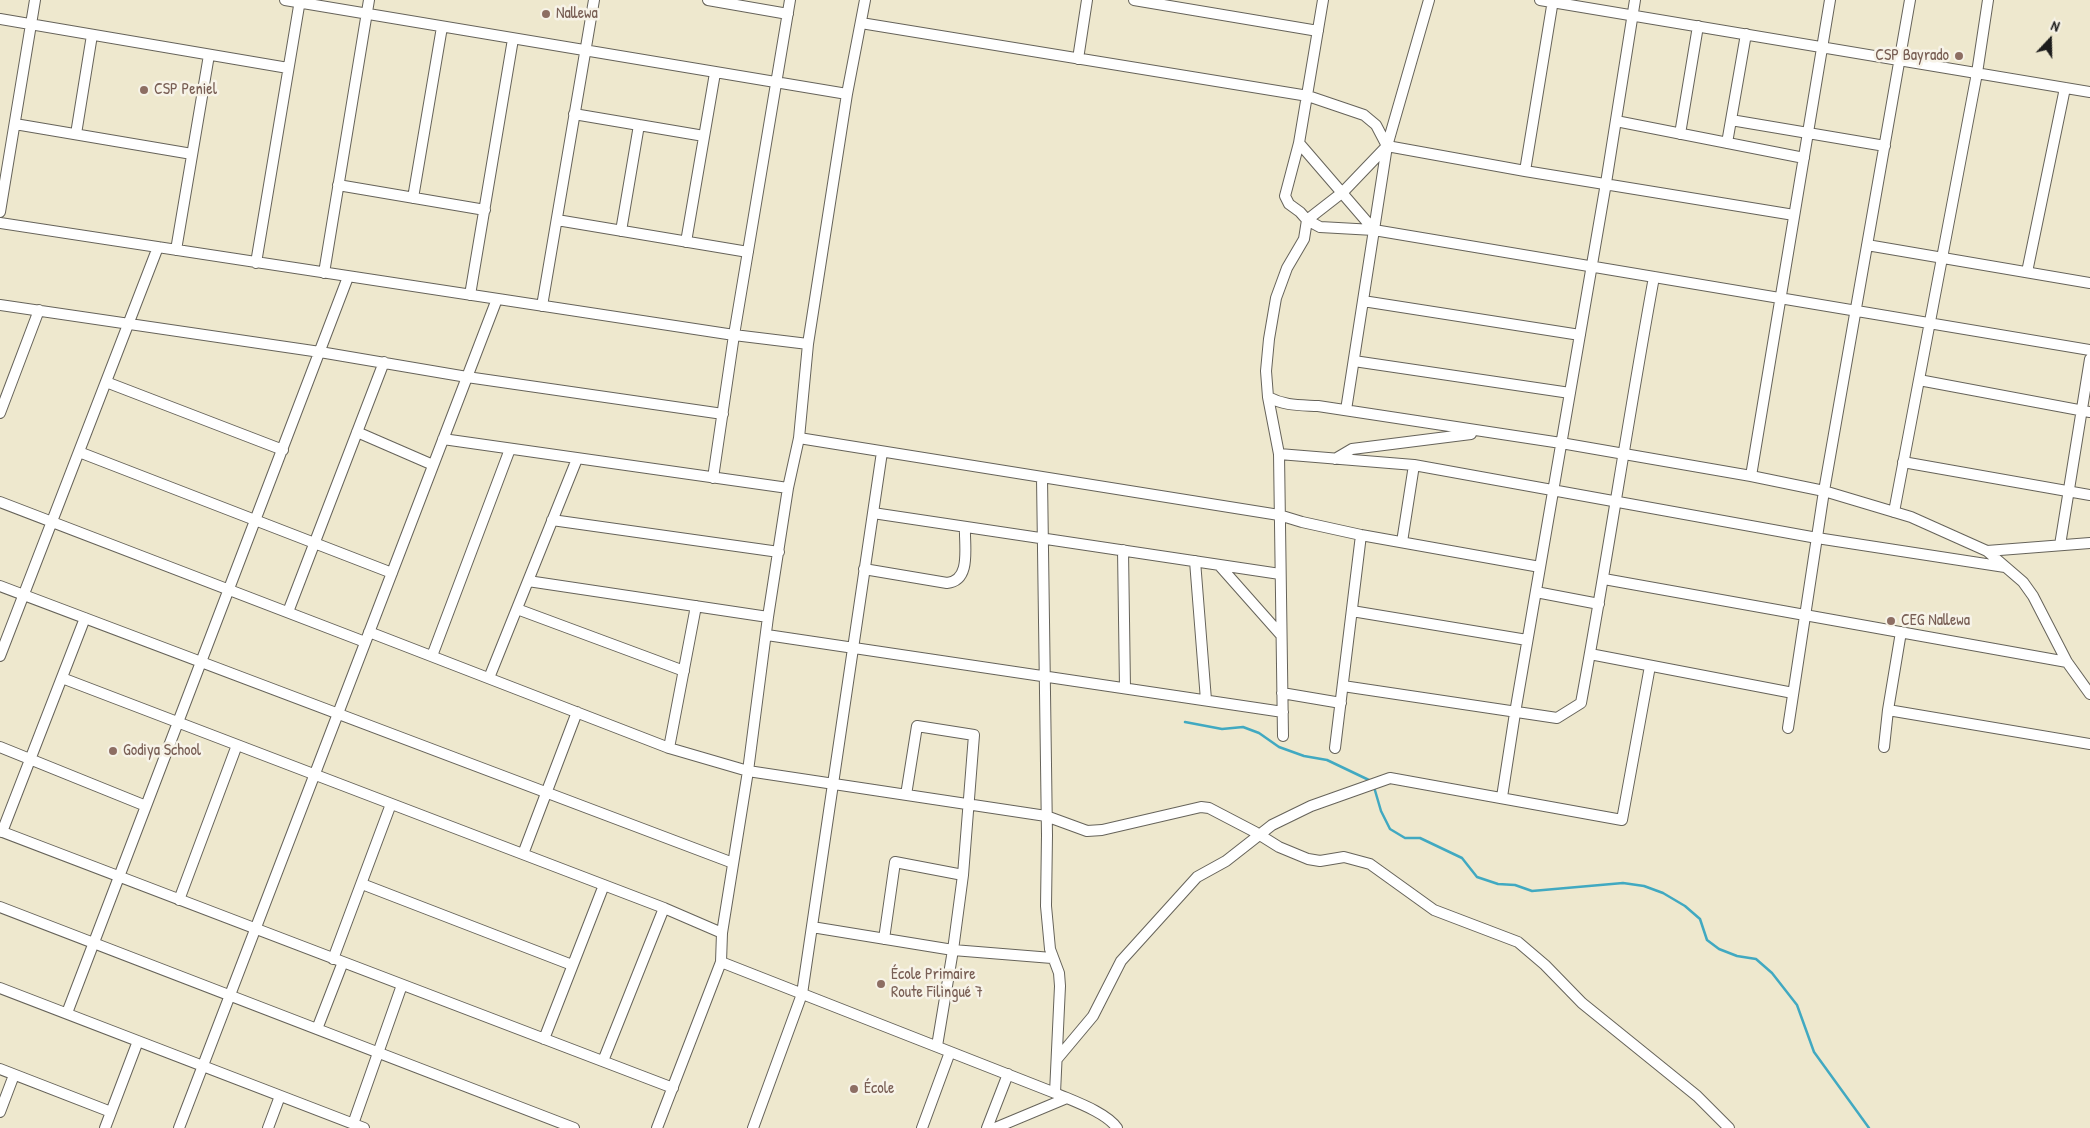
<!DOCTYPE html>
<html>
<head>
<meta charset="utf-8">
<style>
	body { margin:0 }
	#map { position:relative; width:2090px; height:1128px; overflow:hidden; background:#eee8ce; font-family:"Patrick Hand",sans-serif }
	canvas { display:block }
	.north { position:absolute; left:2025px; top:15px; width:50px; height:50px; -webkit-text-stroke:4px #f7f3e8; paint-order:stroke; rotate:21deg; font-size:14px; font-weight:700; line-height:20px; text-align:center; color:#1c1c1c }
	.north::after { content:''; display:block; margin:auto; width:18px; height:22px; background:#1c1c1c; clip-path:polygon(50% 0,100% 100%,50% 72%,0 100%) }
</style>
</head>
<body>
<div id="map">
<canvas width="2090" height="1128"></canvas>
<div class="north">N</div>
</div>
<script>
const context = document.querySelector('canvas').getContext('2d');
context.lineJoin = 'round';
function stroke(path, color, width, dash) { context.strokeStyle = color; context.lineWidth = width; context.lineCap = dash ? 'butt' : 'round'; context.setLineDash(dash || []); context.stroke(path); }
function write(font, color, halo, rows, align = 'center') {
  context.font = font + ' "Patrick Hand",sans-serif'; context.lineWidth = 5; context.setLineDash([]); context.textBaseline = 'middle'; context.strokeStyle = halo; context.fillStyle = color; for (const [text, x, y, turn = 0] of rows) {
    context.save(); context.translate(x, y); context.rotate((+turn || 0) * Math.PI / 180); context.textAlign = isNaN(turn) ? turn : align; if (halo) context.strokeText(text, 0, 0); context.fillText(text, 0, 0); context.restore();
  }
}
const stream = new Path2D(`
	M 1185,722 L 1222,729 L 1243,727 L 1259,733 L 1279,747 L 1304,756 L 1327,760 L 1371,781
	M 1374,787 L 1381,811 L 1390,829 L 1405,838 L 1420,838 L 1462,858 L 1477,877 L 1498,884 L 1515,885 L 1532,891 L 1623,883 L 1644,886 L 1663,893 L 1685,906 L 1700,919 L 1707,940 L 1719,949 L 1737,956 L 1756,959 L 1772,973 L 1797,1005 L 1814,1052 L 1869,1128`);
const minor = new Path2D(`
	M 285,0 L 847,94
	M 708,0 L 788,14
	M 1134,0 L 1318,31
	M 1540,0 L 2090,92
	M 0,19 L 288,68
	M 861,23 L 1308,96 L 1364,115 L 1376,125 L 1387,146 L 1525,171 L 1794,215
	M 1078,59 L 1087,0
	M 574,114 L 704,136
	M 1731,120 L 1885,146
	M 1616,121 L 1804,158
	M 15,124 L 192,154
	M 76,134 L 92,35
	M 1680,134 L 1698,26
	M 1299,143 L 1374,230
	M 1727,143 L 1746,34
	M 1387,146 L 1343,192 L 1307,220 L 1320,227 L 1374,230 L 2090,350
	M 1525,171 L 1553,0
	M 338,185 L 485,210
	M 413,198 L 442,27
	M 0,212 L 35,0
	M 557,220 L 748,252
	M 0,223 L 734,335 L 808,344
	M 621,231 L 639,125
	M 686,242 L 715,73
	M 1867,245 L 2090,283
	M 176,250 L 209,55
	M 256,263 L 300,0
	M 2027,272 L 2065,88
	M 324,273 L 369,0
	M 470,295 L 513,39
	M 1363,301 L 1580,335
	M 0,305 L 320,352 L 467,377 L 723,414
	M 542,306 L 594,0
	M 1354,361 L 1570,393
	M 1919,380 L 2090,412
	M 106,382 L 283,450
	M 1268,397 C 1285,406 1299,405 1318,406 L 1561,443 L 1751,476 L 1824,491 L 1911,517 L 1987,551 L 2023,582 L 2033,596 L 2067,662 L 2090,694
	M 1346,410 L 1387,146 L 1429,0
	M 0,413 L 39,310
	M 357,432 L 433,465
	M 799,438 L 1279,515 L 1302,522 L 1361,535 L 1540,567
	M 443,439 L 788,488
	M 79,452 L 392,573
	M 1279,454 L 1414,465 L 1817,538 L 2005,567
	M 1335,459 L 1352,449 L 1471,434
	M 1903,462 L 2090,495
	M 1751,476 L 1830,0
	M 713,478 L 734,335 L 790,0
	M 1042,478 L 1047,835 L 1046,906 L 1050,949 L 1059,973 L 1060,986 L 1055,1093
	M 0,502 L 365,642
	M 1894,512 L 1977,73 L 1988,0
	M 873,513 L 1280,574
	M 552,520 L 779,552
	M 1402,542 L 1414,465
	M 2060,545 L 2090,359
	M 1123,550 L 1125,688
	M 1987,551 L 2090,543
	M 1195,561 L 1206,700
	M 1219,565 L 1281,635
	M 864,569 L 947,583 C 972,581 964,545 965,527
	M 1604,579 L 2067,662
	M 528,581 L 768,617
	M 0,586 L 733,863
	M 1536,592 L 1599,604
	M 517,609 L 684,671
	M 1352,611 L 1527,640
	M 288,612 L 384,362
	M 369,632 L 669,748 L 748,771 L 1046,816 L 1087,831 L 1102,830 L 1201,807 L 1209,808 L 1255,832 L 1279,847 L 1308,859 L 1320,861 L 1344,857 L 1370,864 L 1434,910 L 1518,942 L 1545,965 L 1582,1003 L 1697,1096 L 1729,1128
	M 767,635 L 1283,712
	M 1590,654 L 1793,693
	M 0,656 L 158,247
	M 432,656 L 510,449
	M 62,678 L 664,908 L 722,933
	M 489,678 L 577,459
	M 1343,686 L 1557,718 L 1581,703 C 1607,562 1628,419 1654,277
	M 1282,693 L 1341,703
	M 1888,710 L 2090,744
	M 1788,728 L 1824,491 L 1910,0
	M 1283,736 L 1279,454 L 1268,397 L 1266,371 L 1269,339 L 1276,298 L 1287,268 L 1304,239 L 1307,220 L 1300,212 L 1289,204 L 1285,196 L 1299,143 L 1323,0
	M 0,747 L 146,806
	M 1884,747 L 1888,710 L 1901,632
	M 669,748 L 696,606
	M 1335,748 L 1361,535
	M 906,795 L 917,726 L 974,735 L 963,875 L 953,950 L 937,1046
	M 1502,797 L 1515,713 L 1606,183 L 1635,0
	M 0,831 L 673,1088
	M 2,832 L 85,618
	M 523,854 L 577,712
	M 362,884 L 572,965
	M 179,900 L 237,745
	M 0,907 L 574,1128
	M 812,927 L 953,950 L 1052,958
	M 884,939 L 895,862 L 963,875
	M 333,959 L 391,804
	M 721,962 L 1055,1093 C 1073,1101 1106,1112 1117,1128
	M 0,988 L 364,1128
	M 67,1013 L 348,277
	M 317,1029 L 343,962
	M 544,1039 L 604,885
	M 1057,1059 L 1093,1016 L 1121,961 L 1197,877 L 1226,861 L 1272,825 L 1311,806 L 1390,778 L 1622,820 L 1650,666
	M 603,1061 L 664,908
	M 0,1069 L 111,1112
	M 0,1112 L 14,1075
	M 353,1124 L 402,985
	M 105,1128 L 138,1041
	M 179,1128 L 497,299
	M 268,1128 L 280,1096
	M 657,1128 L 721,962 L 722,933 L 748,771 L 768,617 L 788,488 L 799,438 L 808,344 L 847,94 L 865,0
	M 753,1128 L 802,994 L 882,452
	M 922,1128 L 950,1052
	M 987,1128 L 1008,1074
	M 995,1128 L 1067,1098`);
const markers = [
	[546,14,5,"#8d6e63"],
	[1959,56,5,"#8d6e63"],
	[144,90,5,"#8d6e63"],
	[1891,621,5,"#8d6e63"],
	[113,751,5,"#8d6e63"],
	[881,984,5,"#8d6e63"],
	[854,1089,5,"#8d6e63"]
];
const educationNames = [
	["Nallewa",556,14],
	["CSP Bayrado",1949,56,"right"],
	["CSP Peniel",154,90],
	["CEG Nallewa",1901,621],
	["Godiya School",123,751],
	["École Primaire",891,975],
	["Route Filingué 7",891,993],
	["École",864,1089]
];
stroke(stream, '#41a9c1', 2.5);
stroke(minor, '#66635a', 12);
stroke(minor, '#fff', 10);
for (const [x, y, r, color] of markers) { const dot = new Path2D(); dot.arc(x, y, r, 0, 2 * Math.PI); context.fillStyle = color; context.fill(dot); stroke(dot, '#f7f3e8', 2); }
write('16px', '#785e54', '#f7f3e8', educationNames, 'left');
</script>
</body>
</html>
